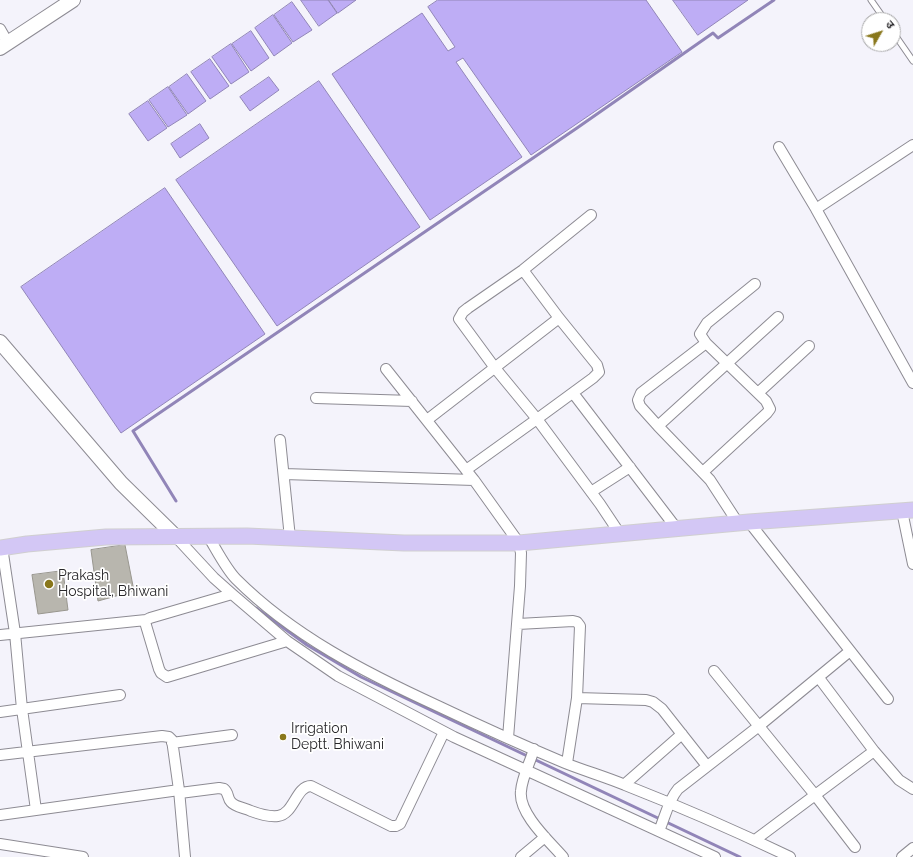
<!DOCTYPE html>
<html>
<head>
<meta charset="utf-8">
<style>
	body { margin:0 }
	#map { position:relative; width:913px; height:857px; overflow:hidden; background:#f4f3fb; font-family:Raleway,"Noto Sans Devanagari",sans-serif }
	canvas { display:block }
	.north { position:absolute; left:861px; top:12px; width:40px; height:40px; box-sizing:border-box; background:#fff; border:1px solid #a9a9aa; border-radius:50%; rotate:51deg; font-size:11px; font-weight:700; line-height:16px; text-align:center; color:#28272a }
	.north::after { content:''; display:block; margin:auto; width:14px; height:18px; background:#89771b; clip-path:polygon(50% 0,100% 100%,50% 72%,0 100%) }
</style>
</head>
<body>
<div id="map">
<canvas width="913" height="857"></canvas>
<div class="north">उ</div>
</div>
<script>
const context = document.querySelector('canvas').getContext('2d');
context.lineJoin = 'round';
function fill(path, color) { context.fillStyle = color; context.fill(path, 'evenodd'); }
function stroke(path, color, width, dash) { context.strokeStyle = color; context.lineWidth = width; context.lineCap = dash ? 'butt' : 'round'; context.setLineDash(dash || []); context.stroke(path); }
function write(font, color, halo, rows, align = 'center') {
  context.font = font + ' Raleway,sans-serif'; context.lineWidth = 3.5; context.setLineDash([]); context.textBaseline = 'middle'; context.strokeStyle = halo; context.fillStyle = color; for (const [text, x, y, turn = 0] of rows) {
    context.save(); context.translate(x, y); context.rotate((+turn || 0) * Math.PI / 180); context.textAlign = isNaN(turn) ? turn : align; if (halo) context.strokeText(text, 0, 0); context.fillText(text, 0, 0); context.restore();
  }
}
const water = new Path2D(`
	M 301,0 L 328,0 L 337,13 L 319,26 Z
	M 329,0 L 356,0 L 338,13 Z
	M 438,0 L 646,0 L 682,52 L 531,155 L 463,58 L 456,62 L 522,157 L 430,220 L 332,74 L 422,13 L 448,51 L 455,47 L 428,7 Z
	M 673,0 L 748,0 L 698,35 Z
	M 292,2 L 312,30 L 293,42 L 274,15 Z
	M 273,15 L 292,43 L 274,56 L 255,28 Z
	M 251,31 L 269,58 L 251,71 L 232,44 Z
	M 231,44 L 249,72 L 231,84 L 212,57 Z
	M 210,59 L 229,86 L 210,99 L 191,72 Z
	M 187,74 L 206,101 L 188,114 L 169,87 Z
	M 269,77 L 279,90 L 250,111 L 240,97 Z
	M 319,81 L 420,227 L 277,326 L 176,180 Z
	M 168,87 L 187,115 L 168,127 L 149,100 Z
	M 148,101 L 167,128 L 148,141 L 129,114 Z
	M 200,124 L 209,138 L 180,158 L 171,144 Z
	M 165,188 L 265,334 L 121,433 L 21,287 Z`);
const stream = new Path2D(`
	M 176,501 L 133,431 L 577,128 L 713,33 L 718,38 L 774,0
	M 256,608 L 307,645 L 361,677 L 740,857`);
const building = new Path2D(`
	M 125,545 L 134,591 L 98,601 L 91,550 Z
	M 63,571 L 68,610 L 38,614 L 32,575 Z`);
const lane = new Path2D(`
	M 871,0 L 885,20
	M 893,32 L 913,61`);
const street = new Path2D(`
	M 0,29 L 8,43
	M 779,147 L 816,209 L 913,383
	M 816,209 L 913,145
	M 591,215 L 523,270 L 468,308 L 463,312 L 459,319 L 495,368 L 537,419 L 600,504 L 620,534
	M 706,343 L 641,393 L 638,400 L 640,406 L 658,426 L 710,480 L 738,523
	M 386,369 L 474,480 L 519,543 L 521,553 L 520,586 L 508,738
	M 573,393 L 677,529
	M 758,393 L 809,346
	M 316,398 L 412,401
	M 427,420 L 559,318
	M 658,426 L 778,317
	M 280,440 L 290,538
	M 466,470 L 537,419 L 593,378 L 599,372 L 597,365 L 559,318 L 523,270
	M 703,472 L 767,413 L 770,409 L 766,401 L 706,343 L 700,334 L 707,323 L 755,284
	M 284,474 L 474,480
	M 591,492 L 630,467
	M 902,511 L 913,564
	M 749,522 L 888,699
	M 208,536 C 216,549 226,569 236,579 C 293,636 366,673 438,706 C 480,726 522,745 565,763 C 585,771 606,777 625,785 C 681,807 736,831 790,857
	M 176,537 L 214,578 L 232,594 L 287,641 L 338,676 L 454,737 L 715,857
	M 2,547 L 15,633 L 22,709 L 36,810
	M 232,594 L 150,618 L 146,620 L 145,622 L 159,669 L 161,673 L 167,677 L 287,641
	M 518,624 L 573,621 L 577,622 L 580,626 L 577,698 L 567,763
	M 0,635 L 146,620
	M 714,671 L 815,795 L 855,847
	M 819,678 L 874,751 L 899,780 L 913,789
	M 577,698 L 646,700 L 653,702 L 662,709 L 707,766
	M 0,712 L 120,695
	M 172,743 L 232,735
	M 534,749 C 530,763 522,777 521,791 C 518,813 549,841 563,857
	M 0,755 L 162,736 L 169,737 L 172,740 L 179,790 L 185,857
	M 625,784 L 682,734
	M 180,793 L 219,788 L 224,789 C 229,793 227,798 231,802 C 235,807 245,808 251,811 C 259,814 269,817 278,816 C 294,814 296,786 311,786 L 391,826 L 396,826 L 400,824 L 444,732
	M 0,815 L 179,790
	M 659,831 C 665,817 668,801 678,789 L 759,726 L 850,651
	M 755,840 L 874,751
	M 0,844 L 83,857
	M 521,857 L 545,837
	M 902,857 L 913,848`);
const secondary = new Path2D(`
	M 0,48 L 73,0
	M 0,342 L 121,483 L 176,537`);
const primary = new Path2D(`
	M 0,548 L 27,544 L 106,537 L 247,536 L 404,543 L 519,543 L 749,522 L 913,510`);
const markers = [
	[49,584,5,"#89771b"],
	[283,737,4,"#89771b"]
];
const poiNames = [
	["Prakash",58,576],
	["Hospital, Bhiwani",58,592],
	["Irrigation",291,729],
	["Deptt. Bhiwani",291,745]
];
fill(water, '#beadf5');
stroke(water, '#9185b8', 1);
stroke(stream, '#9185b8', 3);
fill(building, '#b8b6ae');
stroke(building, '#98968e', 1);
stroke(lane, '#8d8b93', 7);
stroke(street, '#8d8b93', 12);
stroke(secondary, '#8d8b93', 16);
stroke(primary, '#d0cfd0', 17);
stroke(lane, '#fff', 5);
stroke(street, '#fff', 10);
stroke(secondary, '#fff', 14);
stroke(primary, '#d3c7f5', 15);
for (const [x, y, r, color] of markers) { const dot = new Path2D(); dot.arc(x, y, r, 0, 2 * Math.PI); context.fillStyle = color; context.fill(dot); stroke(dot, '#fff', 1.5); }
write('14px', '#28272a', '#fff', poiNames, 'left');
</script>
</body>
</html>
